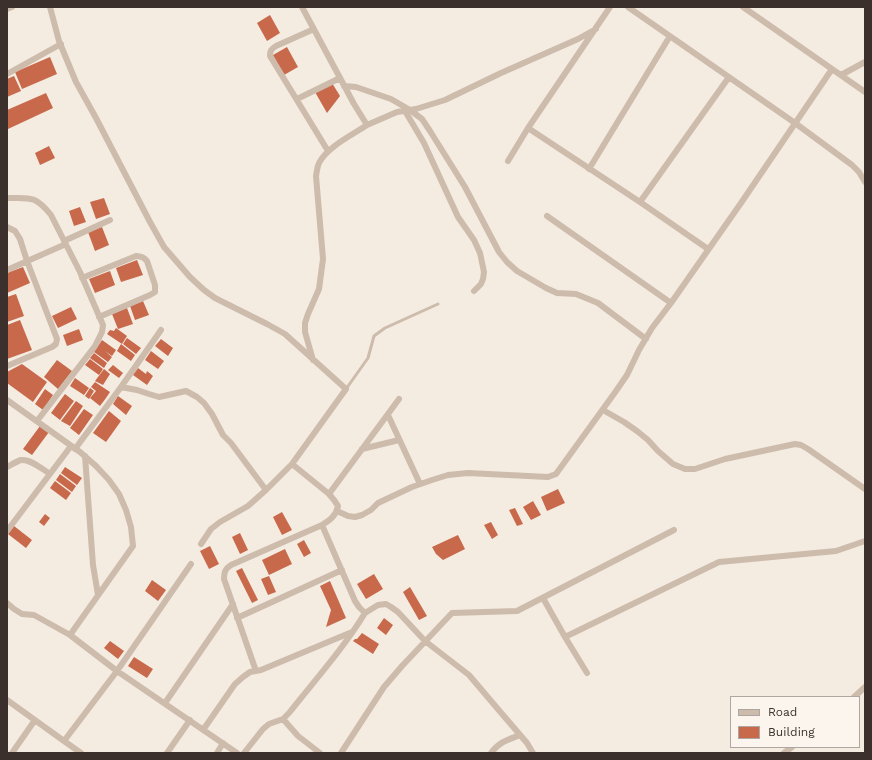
<!DOCTYPE html>
<html>
<head>
<meta charset="utf-8">
<style>
	body { margin:0 }
	#map { position:relative; width:872px; height:760px; overflow:hidden; background:#f4ebe1; font-family:"Work Sans",sans-serif }
	canvas { display:block }
	.frame { position:absolute; inset:0; border:8px solid #3b302b; pointer-events:none }
	.legend { position:absolute; left:730px; top:696px; width:130px; height:52px; box-sizing:border-box; background:#fbf5ee; border:1px solid #aea6a0; margin:0; padding:5px 7px; list-style:none; font-size:12px; color:#3b302b }
	.legend li { display:flex; align-items:center; gap:8px; height:20px }
	.legend b { width:20px; border:1px solid #aea6a0 }
</style>
</head>
<body>
<div id="map">
<canvas width="872" height="760"></canvas>
<div class="frame"></div>
<ul class="legend">
<li><b style="height:5px;background:#cdbbac"></b>Road</li>
<li><b style="height:11px;background:#c8694b"></b>Building</li>
</ul>
</div>
<script>
const context = document.querySelector('canvas').getContext('2d');
context.lineJoin = 'round';
function fill(path, color) { context.fillStyle = color; context.fill(path, 'evenodd'); }
function stroke(path, color, width, dash) { context.strokeStyle = color; context.lineWidth = width; context.lineCap = dash ? 'butt' : 'round'; context.setLineDash(dash || []); context.stroke(path); }
const building = new Path2D(`
	M 270,15 L 280,33 L 267,41 L 257,23 Z
	M 287,47 L 298,67 L 284,75 L 273,55 Z
	M 50,57 L 57,74 L 22,89 L 15,72 Z
	M 14,76 L 21,91 L 7,97 L 7,79 Z
	M 332,83 L 340,96 L 327,113 L 315,92 Z
	M 46,93 L 53,108 L 8,129 L 7,126 L 7,110 Z
	M 49,146 L 55,158 L 40,165 L 35,153 Z
	M 104,198 L 110,214 L 96,219 L 90,202 Z
	M 80,207 L 86,222 L 74,226 L 69,211 Z
	M 102,227 L 109,245 L 95,251 L 88,232 Z
	M 137,260 L 143,275 L 121,282 L 116,268 Z
	M 23,267 L 30,283 L 7,293 L 7,273 Z
	M 110,271 L 115,285 L 95,293 L 89,279 Z
	M 16,294 L 24,316 L 7,322 L 7,297 Z
	M 143,301 L 149,315 L 135,320 L 130,306 Z
	M 71,307 L 77,319 L 58,328 L 52,316 Z
	M 127,308 L 133,324 L 118,329 L 112,314 Z
	M 20,320 L 32,350 L 7,359 L 7,325 Z
	M 116,328 L 127,336 L 122,344 L 107,334 L 110,330 L 114,331 Z
	M 79,329 L 83,340 L 67,346 L 63,335 Z
	M 127,338 L 141,348 L 136,354 L 123,344 Z
	M 161,339 L 173,348 L 168,356 L 155,346 Z
	M 102,340 L 116,350 L 112,356 L 105,351 L 112,357 L 108,362 L 94,352 Z
	M 121,344 L 135,355 L 131,361 L 117,351 Z
	M 151,351 L 164,361 L 158,369 L 145,360 Z
	M 94,353 L 107,363 L 104,368 L 90,358 Z
	M 90,359 L 103,369 L 99,375 L 85,365 Z
	M 57,360 L 72,371 L 58,389 L 44,377 Z
	M 22,364 L 47,382 L 33,402 L 7,383 L 7,372 Z
	M 113,365 L 123,373 L 119,378 L 108,370 Z
	M 138,368 L 146,374 L 147,371 L 153,376 L 147,385 L 133,375 Z
	M 104,369 L 110,374 L 103,385 L 95,381 Z
	M 75,378 L 89,388 L 84,395 L 70,386 Z
	M 95,382 L 110,392 L 106,398 L 100,394 L 106,398 L 100,406 L 90,398 L 96,391 L 91,387 Z
	M 90,388 L 94,391 L 89,399 L 85,396 Z
	M 45,389 L 53,395 L 43,410 L 35,404 Z
	M 65,394 L 74,401 L 60,420 L 51,413 Z
	M 118,396 L 132,406 L 126,415 L 113,404 Z
	M 76,401 L 83,406 L 70,426 L 61,421 Z
	M 84,409 L 93,415 L 79,435 L 70,428 Z
	M 109,411 L 121,421 L 106,442 L 93,433 Z
	M 40,426 L 49,432 L 32,455 L 23,449 Z
	M 65,467 L 82,478 L 77,485 L 61,473 Z
	M 60,474 L 76,486 L 72,492 L 56,480 Z
	M 55,481 L 71,493 L 66,500 L 50,488 Z
	M 558,489 L 565,503 L 547,511 L 541,497 Z
	M 533,501 L 541,515 L 531,520 L 523,507 Z
	M 515,508 L 523,524 L 517,526 L 509,510 Z
	M 282,512 L 292,530 L 282,535 L 273,517 Z
	M 45,514 L 50,518 L 44,526 L 39,522 Z
	M 491,522 L 498,535 L 492,539 L 484,525 Z
	M 14,526 L 32,540 L 26,548 L 8,534 Z
	M 240,533 L 248,550 L 240,554 L 232,537 Z
	M 458,535 L 465,549 L 443,560 L 436,554 L 432,547 Z
	M 304,540 L 311,553 L 304,557 L 297,544 Z
	M 210,546 L 219,564 L 209,569 L 200,551 Z
	M 285,549 L 292,564 L 269,575 L 262,560 Z
	M 242,568 L 258,600 L 252,603 L 236,571 Z
	M 374,574 L 383,589 L 366,599 L 357,584 Z
	M 269,576 L 276,592 L 268,595 L 261,579 Z
	M 152,580 L 166,590 L 158,601 L 145,591 Z
	M 330,581 L 346,618 L 326,627 L 331,610 L 320,586 Z
	M 410,587 L 427,616 L 419,620 L 403,592 Z
	M 384,618 L 393,625 L 386,635 L 377,628 Z
	M 362,633 L 379,644 L 373,654 L 353,641 L 355,639 L 357,639 Z
	M 110,641 L 124,651 L 118,659 L 104,648 Z
	M 134,657 L 153,669 L 147,678 L 128,666 Z`);
const lane = new Path2D(`
	M 346,389 L 368,358 L 374,336 L 385,328 L 438,304`);
const street = new Path2D(`
	M 50,7 L 59,41 L 76,82 L 96,118 L 150,222 L 164,247 L 190,277 L 204,290 L 215,298 L 267,324 L 285,334 L 346,389 L 292,464 L 329,494 L 334,500 L 338,506 C 336,516 330,520 322,525 L 231,565 C 225,569 224,572 224,579 L 256,671
	M 302,7 L 354,104 L 367,125 C 352,135 327,147 319,163 C 317,167 317,171 316,176 L 323,259 L 319,289 L 308,314 L 305,323 L 305,332 L 313,360
	M 628,7 L 795,123 L 852,165 L 859,172 L 865,182
	M 743,7 L 865,92
	M 7,9 L 12,7
	M 314,29 L 276,46 C 271,49 270,51 270,56 L 328,151
	M 7,74 L 61,44
	M 841,75 L 865,62
	M 344,86 L 356,87 L 391,99 L 410,110 L 422,119 L 430,131 L 465,187 L 499,252 L 507,262 L 517,271 L 546,288 L 557,293 L 576,294 L 598,303 L 646,339
	M 297,99 L 340,78
	M 405,111 L 424,143 L 458,217 L 474,240 L 480,253 L 484,272 L 483,279 L 481,284 L 474,291
	M 367,125 L 397,112 L 416,109 L 445,100 L 501,73 L 578,39 L 596,29
	M 528,128 L 640,202 L 708,249
	M 508,161 L 528,128 L 610,7
	M 589,169 L 670,36
	M 7,198 C 30,198 35,195 51,215 L 80,272 L 103,325 L 102,332 L 95,346 L 37,421
	M 640,202 L 729,77
	M 547,216 L 671,303
	M 7,227 L 15,231 L 20,239 L 27,261 L 57,339 L 56,344 L 52,347 L 7,366
	M 64,241 L 110,220
	M 7,270 L 66,244
	M 82,278 L 136,256 C 141,256 144,257 147,261 L 155,285 L 155,292 L 150,295 L 99,317
	M 121,387 L 137,390 L 149,394 L 159,397 L 186,391 L 197,397 L 204,403 L 212,414 L 223,435 L 231,443 L 266,490
	M 7,400 L 80,452 L 96,466 L 109,480 L 119,494 L 126,510 L 131,527 L 133,546 L 70,635
	M 603,410 L 624,422 L 637,431 L 648,440 L 658,451 L 673,464 L 685,469 L 695,469 L 725,459 L 795,444 L 801,445 L 808,449 L 865,489
	M 388,415 L 420,484
	M 75,449 L 121,387 L 161,330
	M 362,449 L 399,440
	M 85,456 L 93,565 L 98,595
	M 7,467 C 11,465 17,461 21,460 C 31,459 42,469 50,474
	M 329,494 L 399,399
	M 337,511 L 348,516 L 355,517 L 362,515 L 371,510 L 378,503 L 412,487 L 432,480 L 448,475 L 468,473 L 548,477 L 556,474 L 616,391 L 627,375 L 639,350 L 652,328 L 671,303 L 741,203 L 832,69
	M 322,525 L 355,601 L 359,607 L 365,613 L 378,605 L 386,604 L 391,607 L 398,612 L 425,641 L 469,675 L 497,708 L 527,743 L 533,753
	M 7,531 L 71,446
	M 201,544 L 211,529 L 220,522 L 248,506 L 266,490 L 292,464
	M 543,598 L 565,637 L 587,673
	M 7,603 L 14,609 L 22,614 L 34,615 L 70,635 L 117,671 L 237,753
	M 237,618 L 342,570
	M 565,637 L 719,562 L 836,551 L 865,541
	M 854,697 L 865,687
	M 7,700 L 64,741 L 81,753
	M 165,703 L 233,604
	M 283,719 L 298,736 L 320,753
	M 203,730 L 235,684 L 243,677 L 250,672 L 261,670 L 352,632
	M 64,741 L 117,671 L 191,564
	M 12,753 L 35,720
	M 167,753 L 190,720
	M 217,753 L 223,743
	M 244,753 L 263,729 L 269,724 L 283,719 L 289,713 C 315,680 343,649 365,613
	M 341,753 L 384,687 L 402,666 L 452,613 L 517,611 L 674,530
	M 491,753 C 499,742 507,740 520,735
	M 784,753 L 792,747`);
fill(building, '#c8694b');
stroke(lane, '#cdbbac', 3);
stroke(street, '#cdbbac', 6);
</script>
</body>
</html>
